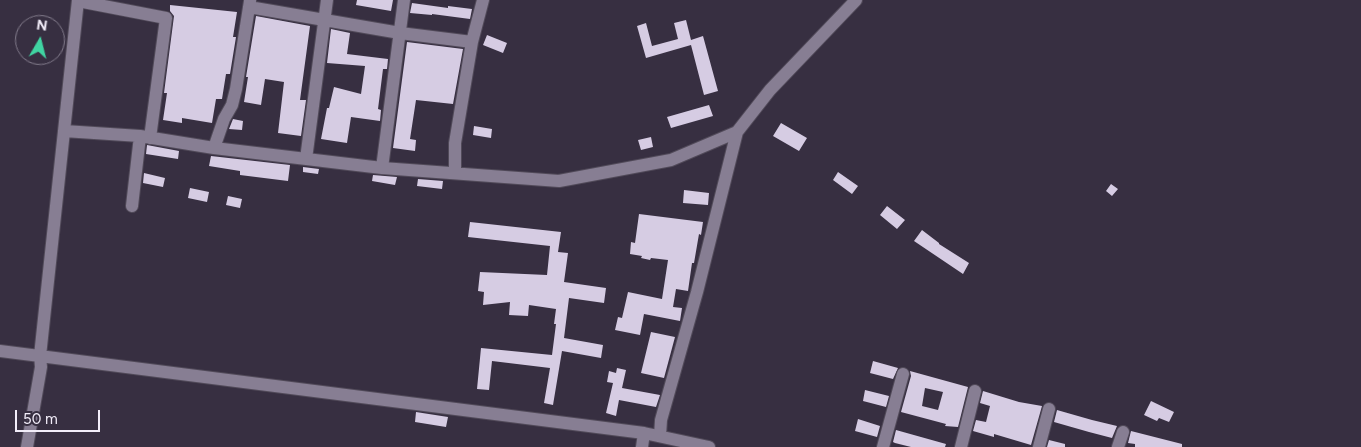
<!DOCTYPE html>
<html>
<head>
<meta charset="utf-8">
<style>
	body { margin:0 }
	#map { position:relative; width:1361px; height:447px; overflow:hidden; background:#372f41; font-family:Figtree,sans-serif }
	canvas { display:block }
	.north { position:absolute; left:15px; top:15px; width:50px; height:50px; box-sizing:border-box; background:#372f41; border:1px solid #827b8b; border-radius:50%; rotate:8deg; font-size:14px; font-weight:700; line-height:20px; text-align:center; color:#f2edf9 }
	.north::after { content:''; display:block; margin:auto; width:18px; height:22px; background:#40d4a2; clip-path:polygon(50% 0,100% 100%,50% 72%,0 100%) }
	.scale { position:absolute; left:15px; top:410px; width:85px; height:22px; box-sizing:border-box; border:2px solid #f2edf9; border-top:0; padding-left:6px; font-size:15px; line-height:18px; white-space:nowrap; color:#f2edf9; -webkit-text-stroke:4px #372f41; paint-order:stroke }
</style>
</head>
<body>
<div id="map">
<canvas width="1361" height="447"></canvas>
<div class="north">N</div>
<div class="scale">50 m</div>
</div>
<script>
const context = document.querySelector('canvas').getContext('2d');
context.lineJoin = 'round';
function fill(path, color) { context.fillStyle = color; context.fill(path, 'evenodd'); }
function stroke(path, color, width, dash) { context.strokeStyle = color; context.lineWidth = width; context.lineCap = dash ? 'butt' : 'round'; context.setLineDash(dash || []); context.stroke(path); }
const building = new Path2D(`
	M 357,0 L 393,0 L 391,11 L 356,5 Z
	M 412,3 L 448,8 L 448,6 L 472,9 L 470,19 L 432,14 L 432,15 L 410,13 Z
	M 170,5 L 237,12 L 233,37 L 236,37 L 230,74 L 226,74 L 222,99 L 216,99 L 212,123 L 182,118 L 182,123 L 163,120 L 167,93 L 164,93 L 174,16 L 170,11 Z
	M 256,16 L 310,26 L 300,100 L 306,100 L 301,136 L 278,133 L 284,82 L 265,79 L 261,105 L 244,102 L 248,77 L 246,77 Z
	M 686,20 L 691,40 L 703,36 L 718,91 L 704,95 L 691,45 L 646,58 L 637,26 L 646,23 L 652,46 L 678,39 L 674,23 Z
	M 331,29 L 350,33 L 347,54 L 388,59 L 387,69 L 383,69 L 378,109 L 381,110 L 380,121 L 351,117 L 347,143 L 321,139 L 327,108 L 329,108 L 334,87 L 361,94 L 365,66 L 327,63 Z
	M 487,35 L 507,43 L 503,53 L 483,45 Z
	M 407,42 L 463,49 L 453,104 L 416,100 L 410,139 L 416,140 L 415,151 L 393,148 Z
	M 709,105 L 713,116 L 671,128 L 667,117 Z
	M 233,119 L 243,121 L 242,130 L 229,129 Z
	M 781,123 L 807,138 L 799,151 L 773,136 Z
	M 474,126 L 492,129 L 491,138 L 473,135 Z
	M 651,137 L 653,147 L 641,150 L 638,140 Z
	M 147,145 L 179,151 L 178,159 L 146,154 Z
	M 211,156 L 290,165 L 288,181 L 240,175 L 240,171 L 209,166 Z
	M 303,167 L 319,169 L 318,174 L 303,172 Z
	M 838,172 L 858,186 L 852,194 L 833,180 Z
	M 144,173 L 165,178 L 163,187 L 143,183 Z
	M 373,175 L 397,177 L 395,185 L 372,181 Z
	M 418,179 L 443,181 L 442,189 L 417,186 Z
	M 1111,184 L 1118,189 L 1112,196 L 1106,191 Z
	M 190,188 L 209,192 L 207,202 L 188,198 Z
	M 684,190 L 709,193 L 708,205 L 683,203 Z
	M 228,196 L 242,199 L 240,208 L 226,205 Z
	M 887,206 L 905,220 L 897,229 L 880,215 Z
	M 639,214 L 703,222 L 701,235 L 699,234 L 694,263 L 692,263 L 688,291 L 676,289 L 673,307 L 682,308 L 680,321 L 644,314 L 640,335 L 615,330 L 618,317 L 622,318 L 628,292 L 662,299 L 668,260 L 651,258 L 650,260 L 641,258 L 642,256 L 630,254 L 631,242 L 635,243 Z
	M 470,222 L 561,232 L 558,252 L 568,253 L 564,282 L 606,288 L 604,303 L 569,298 L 564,338 L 603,345 L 601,358 L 562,351 L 553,405 L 544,403 L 550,368 L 492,361 L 489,390 L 477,389 L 481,348 L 552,355 L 556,324 L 554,324 L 556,309 L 529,305 L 528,316 L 509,315 L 510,302 L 483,305 L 484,292 L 478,291 L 480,272 L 547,275 L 550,246 L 468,237 Z
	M 922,230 L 939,243 L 939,244 L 969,263 L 963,274 L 914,241 Z
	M 651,332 L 675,337 L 664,378 L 641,373 Z
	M 873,361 L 898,368 L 893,379 L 870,373 Z
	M 617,368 L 626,370 L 622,388 L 660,395 L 656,407 L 619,400 L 616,416 L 606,413 L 613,383 L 607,382 L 609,371 L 616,373 Z
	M 910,371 L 968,387 L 958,427 L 945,426 L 946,424 L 901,412 L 911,376 ZM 925,388 L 943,392 L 938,410 L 922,406 Z
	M 865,390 L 889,396 L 886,407 L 863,401 Z
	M 983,391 L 1019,402 L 1042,406 L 1031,445 L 994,434 L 994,437 L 973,431 L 976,420 L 986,422 L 990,406 L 980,403 Z
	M 1151,401 L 1174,412 L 1169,422 L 1159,418 L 1157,421 L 1144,415 Z
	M 1057,410 L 1092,420 L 1117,426 L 1112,438 L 1089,432 L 1054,422 Z
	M 416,412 L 448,417 L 446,427 L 415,422 Z
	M 858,419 L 880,426 L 877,437 L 855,431 Z
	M 896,430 L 946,444 L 945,447 L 911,447 L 895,443 L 893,442 Z
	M 1131,431 L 1182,444 L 1182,447 L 1135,447 L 1135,444 L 1128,443 Z
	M 1049,440 L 1065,444 L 1065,447 L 1047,447 Z`);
const minor = new Path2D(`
	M 78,1 L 166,18 L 150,138
	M 249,7 L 400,33 L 472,42
	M 64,131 L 140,136 L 214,148 L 382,168 L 559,181 L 671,160 L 737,132
	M 214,148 L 224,119 L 232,105 L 236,89 L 250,1
	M 306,159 L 327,0
	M 382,168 L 404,0
	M 455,173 L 455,143 L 472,42 L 483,0
	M 132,206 L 140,136
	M 0,351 L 644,433 L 709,447
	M 660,436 L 661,420 L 697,292 L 737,132 L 770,90 L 856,0
	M 27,447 L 41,367 L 40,356 L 78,0
	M 642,447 L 644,433
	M 883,447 L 903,374
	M 961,447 L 975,391
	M 1039,447 L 1049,409
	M 1118,447 L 1123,432`);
fill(building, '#d6cce3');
stroke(minor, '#514a59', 14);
stroke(minor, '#877e93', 12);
</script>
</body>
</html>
